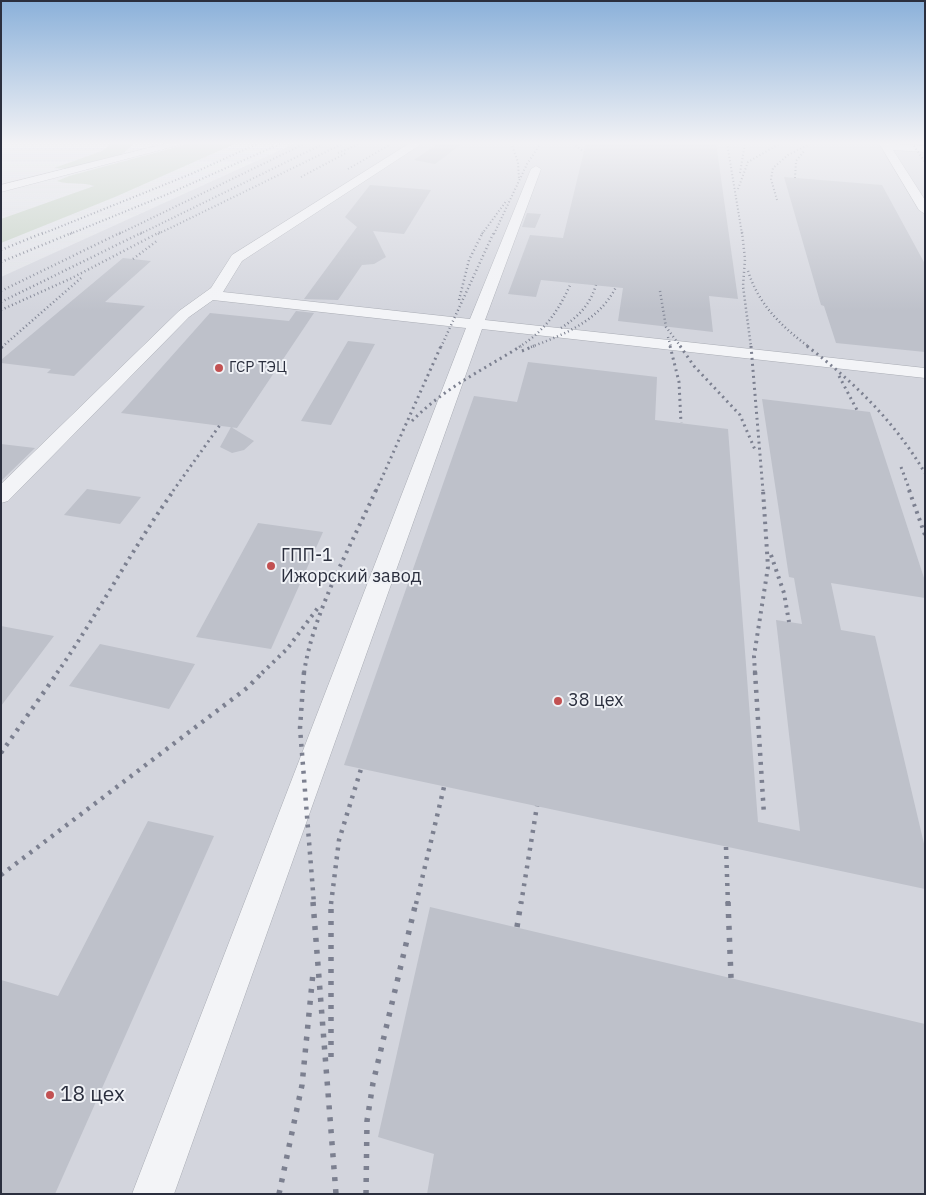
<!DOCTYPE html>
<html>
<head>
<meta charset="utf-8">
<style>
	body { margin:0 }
	#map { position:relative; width:926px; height:1195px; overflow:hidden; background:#e1e3e8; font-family:"IBM Plex Sans",sans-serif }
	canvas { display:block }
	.frame { position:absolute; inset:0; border:2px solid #2b2f3e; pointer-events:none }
</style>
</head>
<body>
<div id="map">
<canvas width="926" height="1195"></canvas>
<div class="frame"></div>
</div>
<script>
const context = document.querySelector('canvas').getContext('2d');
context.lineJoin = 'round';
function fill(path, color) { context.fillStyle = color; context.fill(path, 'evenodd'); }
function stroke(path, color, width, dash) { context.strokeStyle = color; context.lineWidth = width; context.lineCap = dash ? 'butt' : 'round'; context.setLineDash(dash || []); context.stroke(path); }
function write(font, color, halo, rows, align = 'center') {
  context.font = font + ' "IBM Plex Sans",sans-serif'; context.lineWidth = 4; context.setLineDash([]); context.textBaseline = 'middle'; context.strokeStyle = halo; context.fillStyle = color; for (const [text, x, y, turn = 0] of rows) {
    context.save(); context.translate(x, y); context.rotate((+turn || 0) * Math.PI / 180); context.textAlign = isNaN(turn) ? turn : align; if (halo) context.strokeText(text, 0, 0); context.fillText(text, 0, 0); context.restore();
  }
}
const built = new Path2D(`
	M 296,143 L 925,143 L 925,1194 L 1,1194 L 1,277 Z`);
const green = new Path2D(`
	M 112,143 L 135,143 L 119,157 L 68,169 L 54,168 L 102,151 Z
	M 191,143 L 237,143 L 115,197 L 1,243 L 1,219 L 94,186 C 82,182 69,185 57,181 L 69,176 Z`);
const building = new Path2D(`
	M 439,143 L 463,143 L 435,164 L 414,160 Z
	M 586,143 L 716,143 L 738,299 L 709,296 L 713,332 L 618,321 L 623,288 L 541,280 L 536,297 L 508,294 L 530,235 L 563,238 Z
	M 784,177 L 882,185 L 925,264 L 925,352 L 836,343 L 824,306 L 821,305 Z
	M 370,185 L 431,190 L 404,234 L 373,231 L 386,257 L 374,264 L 362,265 L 338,300 L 304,299 L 357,227 L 345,217 Z
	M 527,213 L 541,214 L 535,228 L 522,227 Z
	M 123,258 L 151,261 L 105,302 L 145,306 L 74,376 L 47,373 L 51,369 L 1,363 L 1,360 Z
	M 296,311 L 314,313 L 237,428 L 121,413 L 210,313 L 289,321 Z
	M 348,341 L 375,344 L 331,425 L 301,421 Z
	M 528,362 L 657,377 L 655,420 L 728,429 L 758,822 L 800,831 L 776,620 L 802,624 L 794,578 L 789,577 L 762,399 L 870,412 L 925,581 L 925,598 L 831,583 L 841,630 L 875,636 L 925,848 L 925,889 L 344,765 L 474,396 L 517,402 Z
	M 231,427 L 254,441 L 244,450 L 232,453 L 220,447 Z
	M 1,444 L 35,448 L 1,481 Z
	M 87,489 L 141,497 L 120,524 L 64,515 Z
	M 258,523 L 323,532 L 271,649 L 196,637 Z
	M 1,626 L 54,636 L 1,706 Z
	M 100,644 L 195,664 L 169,709 L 69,686 Z
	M 148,821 L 214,836 L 55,1194 L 1,1194 L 1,980 L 58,996 Z
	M 430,907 L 925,1024 L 925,1194 L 427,1194 L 434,1154 L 378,1137 Z`);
const minor = new Path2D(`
	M 168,143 L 187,143 L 1,192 L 1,185 Z
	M 410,143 L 423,143 L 242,261 L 223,292 L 470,319 L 531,169 L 536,166 L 541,169 L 485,320 L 925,368 L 925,378 L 482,329 L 174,1194 L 132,1194 L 466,328 L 213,300 L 189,317 L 8,501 L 1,503 L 1,484 L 179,311 L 211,288 L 232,255 Z
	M 879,143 L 925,146 L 925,152 L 893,150 L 925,200 L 925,214 L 919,210 Z`);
const railFar5 = new Path2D(`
	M 511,143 L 518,162 L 519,179
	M 573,143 L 584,152
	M 727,143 L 742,234
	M 912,143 L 925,162
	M 921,143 L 925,145
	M 338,153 L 361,143
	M 348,169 L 393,143
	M 740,173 L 745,143
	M 301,177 L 346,153
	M 795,178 L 796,161 L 805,150
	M 738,189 L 748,162 L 781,143
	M 777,200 L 771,179 L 773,168 L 788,155 L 812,143
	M 42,234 L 191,174 L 259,143
	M 70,234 L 168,194 L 282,143
	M 119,234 L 306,143
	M 140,234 L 325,143
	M 158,234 L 344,143
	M 482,234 L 507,200
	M 494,234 L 527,164 L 541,143`);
const railFar4 = new Path2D(`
	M 742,232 L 745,259 L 743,286 L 751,347
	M 1,250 L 45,232
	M 133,259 L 158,240
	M 1,262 L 74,232
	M 748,271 C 759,305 781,326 809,347
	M 1,291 L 122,232
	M 660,291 L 666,327 L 681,347
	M 459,300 L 469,260 L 483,232
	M 1,302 L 143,232
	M 1,310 L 72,278 L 160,232
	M 561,328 C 578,317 590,305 596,285
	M 668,337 L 671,347
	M 2,347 L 81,278
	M 441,347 L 494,232
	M 519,347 C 545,331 559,310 571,283
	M 531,347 C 565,334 599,321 616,287`);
const railFar3 = new Path2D(`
	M 670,346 L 679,382 L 681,423
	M 680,346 L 694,366 L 740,415 L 756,452
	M 751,346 L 763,491
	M 807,346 C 855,383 894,421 925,473
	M 1,348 L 3,346
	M 522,351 L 534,346
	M 839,376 L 857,410
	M 412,421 C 444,388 483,370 521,346
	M 901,467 L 910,491
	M 173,491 L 220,425
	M 376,491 L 441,346`);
const railFar2 = new Path2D(`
	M 909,490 L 925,535
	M 771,555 L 784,593 L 789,622
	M 57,673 C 98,614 132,549 174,490
	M 262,673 L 287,649 L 320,605
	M 304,673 C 313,612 351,546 376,490
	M 755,673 L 754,656 L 768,567 L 763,490`);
const railFar1 = new Path2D(`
	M 304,672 L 300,728 L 314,904
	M 755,672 L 764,815
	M 1,753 L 58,672
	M 726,847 L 728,904
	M 1,875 L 247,688 L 263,672
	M 331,904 L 339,840 L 361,769
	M 416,904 L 444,787
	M 521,904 L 537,806`);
const rail = new Path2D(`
	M 313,902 L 336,1194
	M 728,902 L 731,978
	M 517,927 L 521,902
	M 331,1057 L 331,902
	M 279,1194 L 302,1085 L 313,973
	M 366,1194 L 367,1121 L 373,1083 L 416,902`);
const markers = [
	[219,368,5,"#c25152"],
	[271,566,5,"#c25152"],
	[558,701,5,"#c25152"],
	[50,1095,5,"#c25152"]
];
const farPoinames = [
	["ГСР ТЭЦ",229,368]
];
const poiNames = [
	["ГПП-1",281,556],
	["Ижорский завод",281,577],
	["38 цех",568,701]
];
const nearPoinames = [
	["18 цех",60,1095]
];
fill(built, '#d3d5dd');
fill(green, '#c4d1c3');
fill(building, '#bec1ca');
stroke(minor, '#aaadb5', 1);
fill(minor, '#f3f4f7');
stroke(railFar5, '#7c8090', 2, [1, 2.5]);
stroke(railFar4, '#7c8090', 2.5, [1, 3]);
stroke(railFar3, '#7c8090', 3, [2, 4]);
stroke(railFar2, '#7c8090', 4, [2.5, 5]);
stroke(railFar1, '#7c8090', 4.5, [3, 6]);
stroke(rail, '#7c8090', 5.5, [4, 8]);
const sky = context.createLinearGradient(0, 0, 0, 311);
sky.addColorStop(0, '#8bb1da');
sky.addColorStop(0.46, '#f2f2f5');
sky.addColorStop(1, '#f2f2f500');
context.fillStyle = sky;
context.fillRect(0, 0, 926, 311);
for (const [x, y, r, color] of markers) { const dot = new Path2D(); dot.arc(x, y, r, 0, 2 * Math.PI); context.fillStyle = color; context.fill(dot); stroke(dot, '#f0f2f6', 2); }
write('15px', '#2b2f3e', '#f0f2f6', farPoinames, 'left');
write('18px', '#2b2f3e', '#f0f2f6', poiNames, 'left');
write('21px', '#2b2f3e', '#f0f2f6', nearPoinames, 'left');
</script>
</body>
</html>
